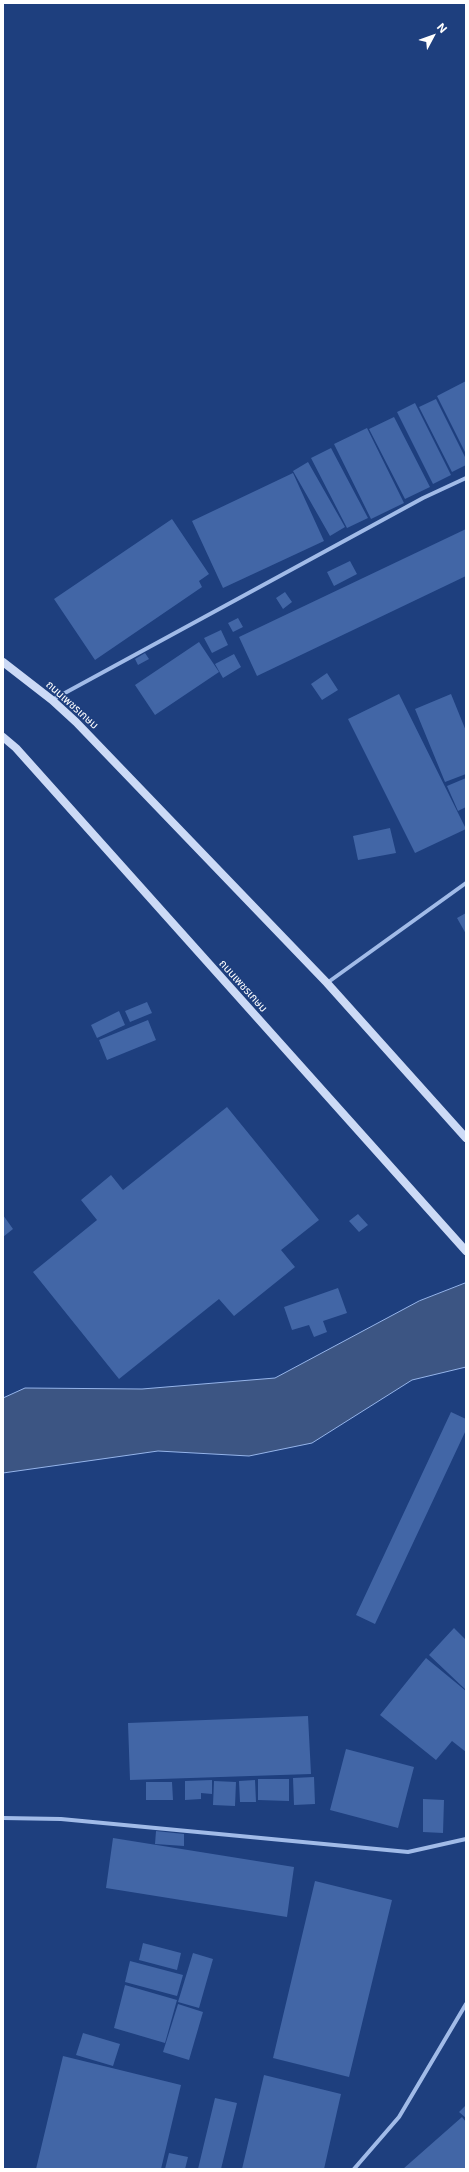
<!DOCTYPE html>
<html>
<head>
<meta charset="utf-8">
<style>
	body { margin:0 }
	#map { position:relative; width:469px; height:2172px; overflow:hidden; background:#1e3f7e; font-family:Inter,sans-serif }
	canvas { display:block }
	.frame { position:absolute; inset:0; border:4px solid #fff; pointer-events:none }
	.north { position:absolute; left:413px; top:16px; width:40px; height:40px; -webkit-text-stroke:3px #1e3f7e; paint-order:stroke; rotate:49deg; font-size:11px; font-weight:700; line-height:16px; text-align:center; color:#fff }
	.north::after { content:''; display:block; margin:auto; width:14px; height:18px; background:#fff; clip-path:polygon(50% 0,100% 100%,50% 72%,0 100%) }
</style>
</head>
<body>
<div id="map">
<canvas width="469" height="2172"></canvas>
<div class="frame"></div>
<div class="north">N</div>
</div>
<script>
const context = document.querySelector('canvas').getContext('2d');
context.lineJoin = 'round';
function fill(path, color) { context.fillStyle = color; context.fill(path, 'evenodd'); }
function stroke(path, color, width, dash) { context.strokeStyle = color; context.lineWidth = width; context.lineCap = dash ? 'butt' : 'round'; context.setLineDash(dash || []); context.stroke(path); }
function write(font, color, halo, rows, align = 'center') {
  context.font = font + ' Inter,"Noto Sans Thai",sans-serif'; context.lineWidth = 3; context.setLineDash([]); context.textBaseline = 'middle'; context.strokeStyle = halo; context.fillStyle = color; for (const [text, x, y, turn = 0] of rows) {
    context.save(); context.translate(x, y); context.rotate((+turn || 0) * Math.PI / 180); context.textAlign = isNaN(turn) ? turn : align; if (halo) context.strokeText(text, 0, 0); context.fillText(text, 0, 0); context.restore();
  }
}
const water = new Path2D(`
	M 466,1283 L 466,1367 L 412,1380 L 312,1443 L 249,1456 L 158,1451 L 3,1473 L 3,1398 L 25,1388 L 142,1389 L 275,1378 L 419,1301 Z`);
const building = new Path2D(`
	M 466,381 L 466,454 L 437,396 Z
	M 436,399 L 466,459 L 466,465 L 452,472 L 419,407 Z
	M 415,403 L 451,475 L 433,484 L 397,412 Z
	M 394,417 L 430,487 L 405,499 L 369,429 Z
	M 367,428 L 404,503 L 371,519 L 334,444 Z
	M 331,448 L 368,518 L 347,528 L 311,458 Z
	M 308,462 L 345,527 L 330,536 L 293,471 Z
	M 293,473 L 324,541 L 223,588 L 192,521 Z
	M 172,519 L 209,574 L 199,581 L 202,587 L 95,660 L 54,599 Z
	M 466,529 L 466,576 L 257,676 L 239,637 Z
	M 350,561 L 357,574 L 334,586 L 327,572 Z
	M 285,592 L 292,602 L 283,609 L 276,598 Z
	M 238,618 L 243,627 L 233,632 L 228,623 Z
	M 221,630 L 228,645 L 212,653 L 204,638 Z
	M 199,642 L 219,672 L 155,715 L 135,685 Z
	M 145,653 L 149,659 L 138,665 L 135,659 Z
	M 234,654 L 241,667 L 223,678 L 215,664 Z
	M 327,673 L 338,690 L 322,700 L 311,684 Z
	M 399,694 L 466,829 L 415,853 L 348,719 Z
	M 451,694 L 466,731 L 466,774 L 445,782 L 415,709 Z
	M 466,778 L 466,807 L 458,811 L 447,786 Z
	M 390,828 L 396,853 L 358,860 L 353,836 Z
	M 466,913 L 466,934 L 457,918 Z
	M 147,1002 L 152,1013 L 130,1022 L 125,1011 Z
	M 119,1011 L 125,1025 L 97,1038 L 91,1025 Z
	M 148,1020 L 156,1040 L 107,1060 L 99,1040 Z
	M 227,1107 L 319,1220 L 281,1250 L 295,1267 L 234,1316 L 219,1299 L 119,1379 L 33,1272 L 97,1220 L 81,1200 L 111,1175 L 123,1190 Z
	M 358,1214 L 368,1225 L 359,1232 L 349,1221 Z
	M 3,1215 L 13,1229 L 3,1237 Z
	M 338,1288 L 347,1313 L 323,1321 L 327,1332 L 314,1337 L 309,1325 L 292,1330 L 284,1307 Z
	M 451,1412 L 466,1419 L 466,1430 L 375,1624 L 356,1615 Z
	M 454,1628 L 466,1640 L 466,1690 L 429,1655 Z
	M 426,1658 L 466,1691 L 466,1752 L 452,1741 L 436,1760 L 380,1715 Z
	M 308,1716 L 311,1774 L 130,1780 L 128,1723 Z
	M 346,1749 L 414,1767 L 398,1828 L 330,1810 Z
	M 314,1777 L 315,1804 L 294,1805 L 293,1778 Z
	M 258,1779 L 289,1779 L 289,1801 L 258,1800 Z
	M 212,1780 L 212,1794 L 201,1793 L 201,1799 L 185,1800 L 185,1781 Z
	M 255,1780 L 256,1802 L 240,1802 L 239,1781 Z
	M 214,1781 L 236,1782 L 235,1806 L 213,1805 Z
	M 146,1782 L 172,1782 L 173,1800 L 146,1800 Z
	M 423,1799 L 444,1800 L 443,1833 L 423,1832 Z
	M 156,1831 L 184,1834 L 184,1846 L 155,1844 Z
	M 113,1838 L 294,1867 L 287,1917 L 106,1888 Z
	M 315,1881 L 392,1900 L 349,2077 L 273,2058 Z
	M 143,1943 L 181,1953 L 177,1970 L 139,1960 Z
	M 193,1953 L 213,1959 L 199,2008 L 178,2002 Z
	M 130,1961 L 183,1975 L 177,1996 L 125,1982 Z
	M 125,1985 L 177,2000 L 165,2043 L 114,2028 Z
	M 178,2004 L 203,2012 L 189,2060 L 163,2052 Z
	M 83,2033 L 120,2044 L 113,2066 L 76,2055 Z
	M 63,2056 L 181,2085 L 161,2169 L 36,2169 Z
	M 264,2075 L 341,2094 L 324,2169 L 242,2169 Z
	M 215,2098 L 237,2103 L 221,2169 L 198,2169 Z
	M 466,2105 L 466,2118 L 459,2112 Z
	M 462,2117 L 466,2122 L 466,2169 L 403,2169 Z
	M 169,2153 L 188,2157 L 185,2169 L 165,2169 Z`);
const street = new Path2D(`
	M 52,700 L 423,498 L 466,478
	M 327,983 L 466,883
	M 3,1818 L 61,1819 L 408,1852 L 466,1839
	M 354,2169 L 399,2117 L 466,2004`);
const secondary = new Path2D(`
	M 3,662 L 52,700 L 76,722 L 327,983 L 466,1138
	M 3,737 L 16,748 L 466,1251`);
const streetNames = [
	["ถนนเพชรเกษม",72,705,42],
	["ถนนเพชรเกษม",243,986,48]
];
fill(water, '#3c5583');
stroke(water, '#95b4ea', 1);
fill(building, '#4266a6');
stroke(street, '#a1bbe8', 4);
stroke(secondary, '#ccdaf6', 8);
write('11px', '#fff', '#1e3f7e', streetNames);
</script>
</body>
</html>
